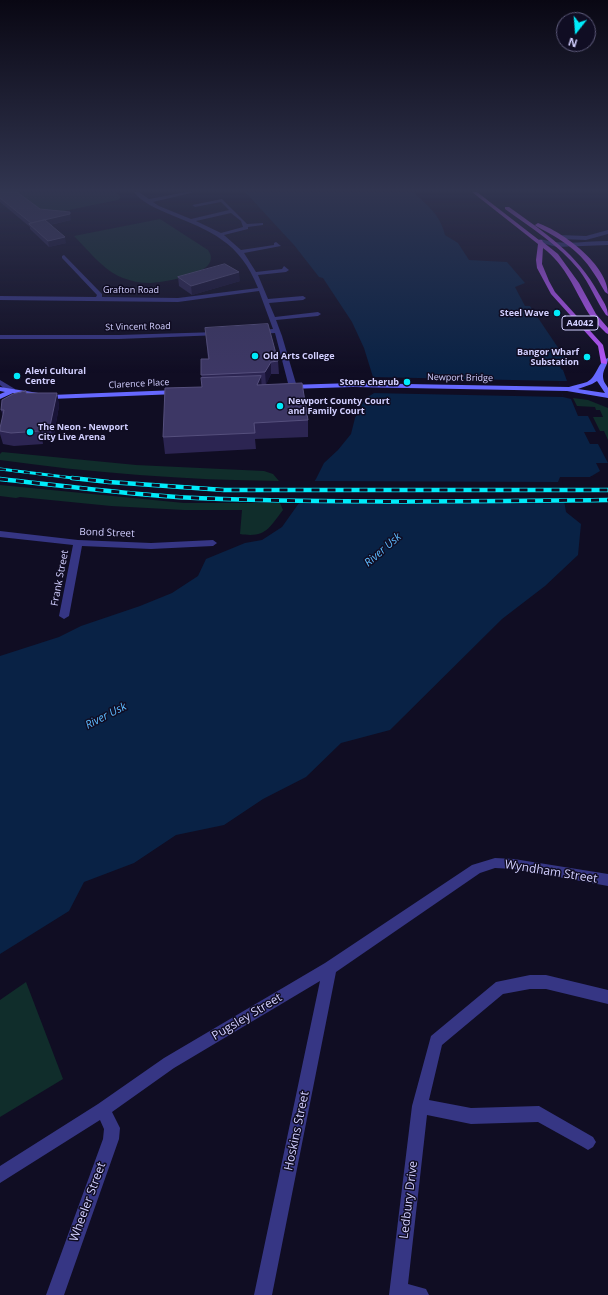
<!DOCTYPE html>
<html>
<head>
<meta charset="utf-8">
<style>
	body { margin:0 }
	#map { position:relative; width:608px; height:1295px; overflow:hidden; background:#100d23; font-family:"Open Sans",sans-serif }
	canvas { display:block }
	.north { position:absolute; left:556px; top:12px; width:40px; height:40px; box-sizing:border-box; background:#100d23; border:1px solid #5e5b7b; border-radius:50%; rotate:197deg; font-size:11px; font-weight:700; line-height:16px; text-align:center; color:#d2cfff }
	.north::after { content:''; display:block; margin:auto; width:14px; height:18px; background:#00ebfa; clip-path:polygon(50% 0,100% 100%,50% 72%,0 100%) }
</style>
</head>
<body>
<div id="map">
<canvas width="608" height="1295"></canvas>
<div class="north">N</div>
</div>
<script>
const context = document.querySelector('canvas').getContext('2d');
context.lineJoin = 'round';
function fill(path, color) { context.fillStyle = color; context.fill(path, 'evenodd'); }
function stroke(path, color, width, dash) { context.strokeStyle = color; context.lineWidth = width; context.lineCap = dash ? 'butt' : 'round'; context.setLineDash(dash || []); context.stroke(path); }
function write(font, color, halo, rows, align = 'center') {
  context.font = font + ' "Open Sans",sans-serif'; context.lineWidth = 3; context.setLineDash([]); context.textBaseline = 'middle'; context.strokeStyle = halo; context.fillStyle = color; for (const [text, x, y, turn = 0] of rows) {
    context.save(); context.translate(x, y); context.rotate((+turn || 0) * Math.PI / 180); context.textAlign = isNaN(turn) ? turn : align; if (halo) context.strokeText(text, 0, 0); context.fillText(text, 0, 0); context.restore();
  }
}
const green = new Path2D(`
	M 11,192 L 115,192 L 121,197 L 118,200 L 45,215 Z
	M 160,219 L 208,250 C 225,274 164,282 150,283 C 140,283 131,281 123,278 C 104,271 88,250 74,236 Z
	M 573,398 L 588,400 L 608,408 L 608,440 L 604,431 L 600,431 L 593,417 L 603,417 L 600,410 L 596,410 L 595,407 L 577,406 Z
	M 2,452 L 136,465 L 264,471 L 273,474 L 279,481 C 185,480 93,473 0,460 L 0,454 Z
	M 0,485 L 184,503 L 280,503 L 283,510 C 269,528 266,538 240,534 L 242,510 L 184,510 L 111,506 L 20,497 L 16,498 L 0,496 Z
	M 26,982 L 63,1079 L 0,1117 L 0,1000 Z`);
const water = new Path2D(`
	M 245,192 L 413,192 C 428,206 440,214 445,235 L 458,243 L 469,260 L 507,262 L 525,283 L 515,287 L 525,306 L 530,306 L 565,358 L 560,365 L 561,369 L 563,370 L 567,381 L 559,381 L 563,397 L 571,399 L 578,416 L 588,416 L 596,432 L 584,432 L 590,444 L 598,444 L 608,463 L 596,463 L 600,471 L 590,477 L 560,477 L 566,512 L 581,524 L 578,555 L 545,586 L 502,619 L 390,730 L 341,743 L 306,777 L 263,799 L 224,825 L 176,835 L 134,863 L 84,882 L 69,911 L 0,954 L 0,656 L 59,637 L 81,626 L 140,606 L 172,593 L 198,576 L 206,559 L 245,543 L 262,540 L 282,527 L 316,479 L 324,463 L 338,450 L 351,434 L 355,418 L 365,399 L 374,393 L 373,377 L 364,348 L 352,322 L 323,278 L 319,277 L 294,245 Z`);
const pier = new Path2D(`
	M 371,377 L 559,381 L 563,397 L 371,393 L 372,392 Z
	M 592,476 L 596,476 L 590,479 L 562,479 L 566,503 L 297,503 L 312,481 L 558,482 L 560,477 L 590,477 Z`);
const minor = new Path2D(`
	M 134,192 L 139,192 L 149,199 L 186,192 L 193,192 L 191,193 L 153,202 L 159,206 L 191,219 L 229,210 L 221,202 L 195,207 L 192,205 L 222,199 L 247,224 L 263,223 L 263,225 L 248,227 L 248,229 L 224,235 L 241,250 L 274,245 L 274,243 L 276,242 L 281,246 L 244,253 L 256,272 L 282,269 L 284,266 L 289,270 L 286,272 L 258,275 L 268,299 L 303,296 L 306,298 L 303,300 L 269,303 L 275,317 L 318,312 L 321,314 L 318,316 L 276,320 L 282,336 L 297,387 L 296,389 L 290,389 L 289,387 L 275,333 L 258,334 L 255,332 L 258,330 L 273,329 L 259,291 L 178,302 L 0,300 L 0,296 L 96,297 L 97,295 L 62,258 L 62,256 L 64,255 L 102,294 L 102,297 L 178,298 L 258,288 C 240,242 211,231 169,214 C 157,209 141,202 134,192 ZM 231,213 L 241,221 L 243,227 L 221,233 L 196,221 Z
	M 608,230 L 608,234 L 586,240 L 560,239 L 557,237 L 560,235 L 586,236 Z
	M 218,332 L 220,333 L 220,335 L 119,339 L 0,339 L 0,335 L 119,335 Z
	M 0,531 L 78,540 L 151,543 L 213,540 L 217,543 L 213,546 L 151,549 L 82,546 L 69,616 L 64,619 L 59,616 L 73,545 L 0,537 Z
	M 495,858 L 514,859 L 608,874 L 608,886 L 514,869 L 495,868 L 480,873 L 336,972 L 272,1295 L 254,1295 L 320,981 L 174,1068 L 112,1112 L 120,1128 L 119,1139 L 64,1295 L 46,1295 L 103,1139 L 104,1129 L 100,1120 L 0,1183 L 0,1166 L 98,1104 L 164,1058 L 325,963 L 472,865 Z
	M 530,975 L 546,975 L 608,990 L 608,1004 L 546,989 L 530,989 L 503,994 L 442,1045 L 429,1100 L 471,1108 L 539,1106 L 593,1137 L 596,1142 L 593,1147 L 588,1150 L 583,1147 L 538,1122 L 471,1124 L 427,1115 L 408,1284 L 426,1289 L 429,1295 L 389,1295 L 412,1106 L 431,1036 L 496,982 Z`);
const tertiary = new Path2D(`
	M 540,239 C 564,246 584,241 608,241 L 608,245 L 557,247 L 538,242 L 538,240 Z
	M 0,380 L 15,389 L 15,393 L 9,393 L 0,385 Z`);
const secondary = new Path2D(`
	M 608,358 C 608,365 603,369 603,376 C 603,382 606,384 608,388 C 608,391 608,396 608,398 L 567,391 L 353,387 L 289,389 L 285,387 L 289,385 L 353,383 L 569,387 C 574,385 582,384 587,382 C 598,376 597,362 608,358 ZM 597,381 L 605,393 L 578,389 L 592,384 Z
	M 0,387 L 51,395 L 177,390 L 181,392 L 177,394 L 51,399 L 13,393 L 0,399 L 0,394 L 5,392 L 0,391 Z`);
const primary = new Path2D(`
	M 472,192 L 477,192 L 539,240 L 542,240 L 543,242 L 558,254 L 579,283 L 596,314 L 608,328 L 608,334 L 606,333 C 600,327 594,321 589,314 C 575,291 566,265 543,248 L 542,264 L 549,281 L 555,292 L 603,345 L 607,363 L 606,364 L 601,363 L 598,346 L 551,294 L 537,268 L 536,260 L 538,244 Z
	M 505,207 L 509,207 C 545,233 577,253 599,294 C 603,301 608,307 608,316 L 606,315 C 596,301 590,284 579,270 C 559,245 531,228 505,209 Z
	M 538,223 C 563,232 608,265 608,294 L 605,292 C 585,255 573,246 536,226 L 535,225 Z`);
const railFar1 = new Path2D(`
	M 0,469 L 81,479`);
const rail = new Path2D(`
	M 72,478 L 109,482 L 224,490 L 608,490
	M 0,479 C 74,487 148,497 222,499 C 351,503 480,501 608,500`);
const wall = new Path2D(`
	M 0,192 L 40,209 L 71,220 L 50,225 L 66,243 L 49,247 L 30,229 L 30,227 L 0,202 Z
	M 178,277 L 240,281 L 192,295 L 179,286 Z
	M 205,328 L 278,361 L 279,374 L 271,374 L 266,384 L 308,420 L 308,437 L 255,439 L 256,449 L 165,454 L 163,437 L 202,387 L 201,359 L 208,359 Z
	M 26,393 L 57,393 L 59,406 L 53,440 L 43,440 L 43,444 L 14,446 L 3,444 L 0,434 L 0,428 L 3,416 L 1,410 Z`);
const shadedWall = new Path2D(`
	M 70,212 L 71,220 L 34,228 L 31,223 Z
	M 65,237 L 66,243 L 49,247 L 48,241 Z
	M 239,272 L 240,281 L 192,295 L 191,286 Z
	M 271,362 L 271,374 L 266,385 L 265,372 Z
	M 261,376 L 262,392 L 257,385 Z
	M 57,393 L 59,406 L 53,440 L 50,426 Z
	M 40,427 L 43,440 L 43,444 L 40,431 Z`);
const building = new Path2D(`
	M 0,192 L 17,192 L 40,209 L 70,212 L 70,214 L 31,223 L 0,198 Z
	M 45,220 L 65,237 L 48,241 L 29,224 Z
	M 225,264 L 239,272 L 191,286 L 178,277 Z
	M 268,324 L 278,361 L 271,362 L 265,372 L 201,375 L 201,359 L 209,359 L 205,328 Z
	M 261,376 L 257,385 L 302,383 L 308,420 L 254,423 L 255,433 L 163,437 L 165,388 L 202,387 L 201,378 Z
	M 26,391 L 26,393 L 57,393 L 50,426 L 40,427 L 40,431 L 11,433 L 0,431 L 0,428 L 4,410 L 1,410 L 2,400 L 13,394 Z`);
const markers = [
	[557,313,4,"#00ebfa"],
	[255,356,4,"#00ebfa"],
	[587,357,4,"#00ebfa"],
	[17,376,4,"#00ebfa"],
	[407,382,4,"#00ebfa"],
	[280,406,4,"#00ebfa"],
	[30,432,4,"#00ebfa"]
];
const farStreetnames = [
	["Grafton Road",131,290],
	["St Vincent Road",138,327,-1],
	["Newport Bridge",460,378,1],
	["Clarence Place",139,384,-3]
];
const farPoinames = [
	["Steel Wave",549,313,"right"],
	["Bangor Wharf",579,352,"right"],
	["Substation",579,362,"right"],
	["Old Arts College",263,356],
	["Alevi Cultural",25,371],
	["Centre",25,381],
	["Stone cherub",399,382,"right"],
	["Newport County Court",288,401],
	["and Family Court",288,411],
	["The Neon - Newport",38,427],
	["City Live Arena",38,437]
];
const shields = [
	[580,323,36]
];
const shieldNames = [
	["A4042",580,323]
];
const streetNames = [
	["Bond Street",107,533,2],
	["Frank Street",60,578,-79]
];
const waterNames = [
	["River Usk",383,550,-41],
	["River Usk",106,716,-27]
];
const nearStreetnames = [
	["Wyndham Street",551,872,9],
	["Pugsley Street",247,1017,-31],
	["Hoskins Street",297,1131,-78],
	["Ledbury Drive",409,1200,-83],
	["Wheeler Street",88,1202,-70]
];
fill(green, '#102d2b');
fill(water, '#092245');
fill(pier, '#100d23');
fill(minor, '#363684');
fill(tertiary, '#363684');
fill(secondary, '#6668ff');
fill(primary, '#b956ff');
stroke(railFar1, '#00ebfa', 3);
stroke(rail, '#00ebfa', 4.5);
stroke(railFar1, '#100d23', 2, [6]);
stroke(rail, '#100d23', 3, [8]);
fill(wall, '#2c2552');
fill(shadedWall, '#191437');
fill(building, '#3d3765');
stroke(building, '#554f7d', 1);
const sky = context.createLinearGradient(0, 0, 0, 373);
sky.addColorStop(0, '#090713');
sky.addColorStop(0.51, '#313550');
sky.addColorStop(1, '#31355000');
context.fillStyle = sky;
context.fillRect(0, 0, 608, 373);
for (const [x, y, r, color] of markers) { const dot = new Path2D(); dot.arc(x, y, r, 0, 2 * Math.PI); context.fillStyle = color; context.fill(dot); stroke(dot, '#100d23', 1.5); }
write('9px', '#d2cfff', '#100d23', farStreetnames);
write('bold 9px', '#d2cfff', '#100d23', farPoinames, 'left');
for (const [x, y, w] of shields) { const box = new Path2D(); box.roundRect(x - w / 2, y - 7, w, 14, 3); context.fillStyle = '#100d23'; context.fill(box); stroke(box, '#d2cfff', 1); }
write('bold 9px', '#d2cfff', null, shieldNames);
write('10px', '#d2cfff', '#100d23', streetNames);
write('italic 11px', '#5dbbff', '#100d23', waterNames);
write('12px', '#d2cfff', '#100d23', nearStreetnames);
</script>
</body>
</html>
